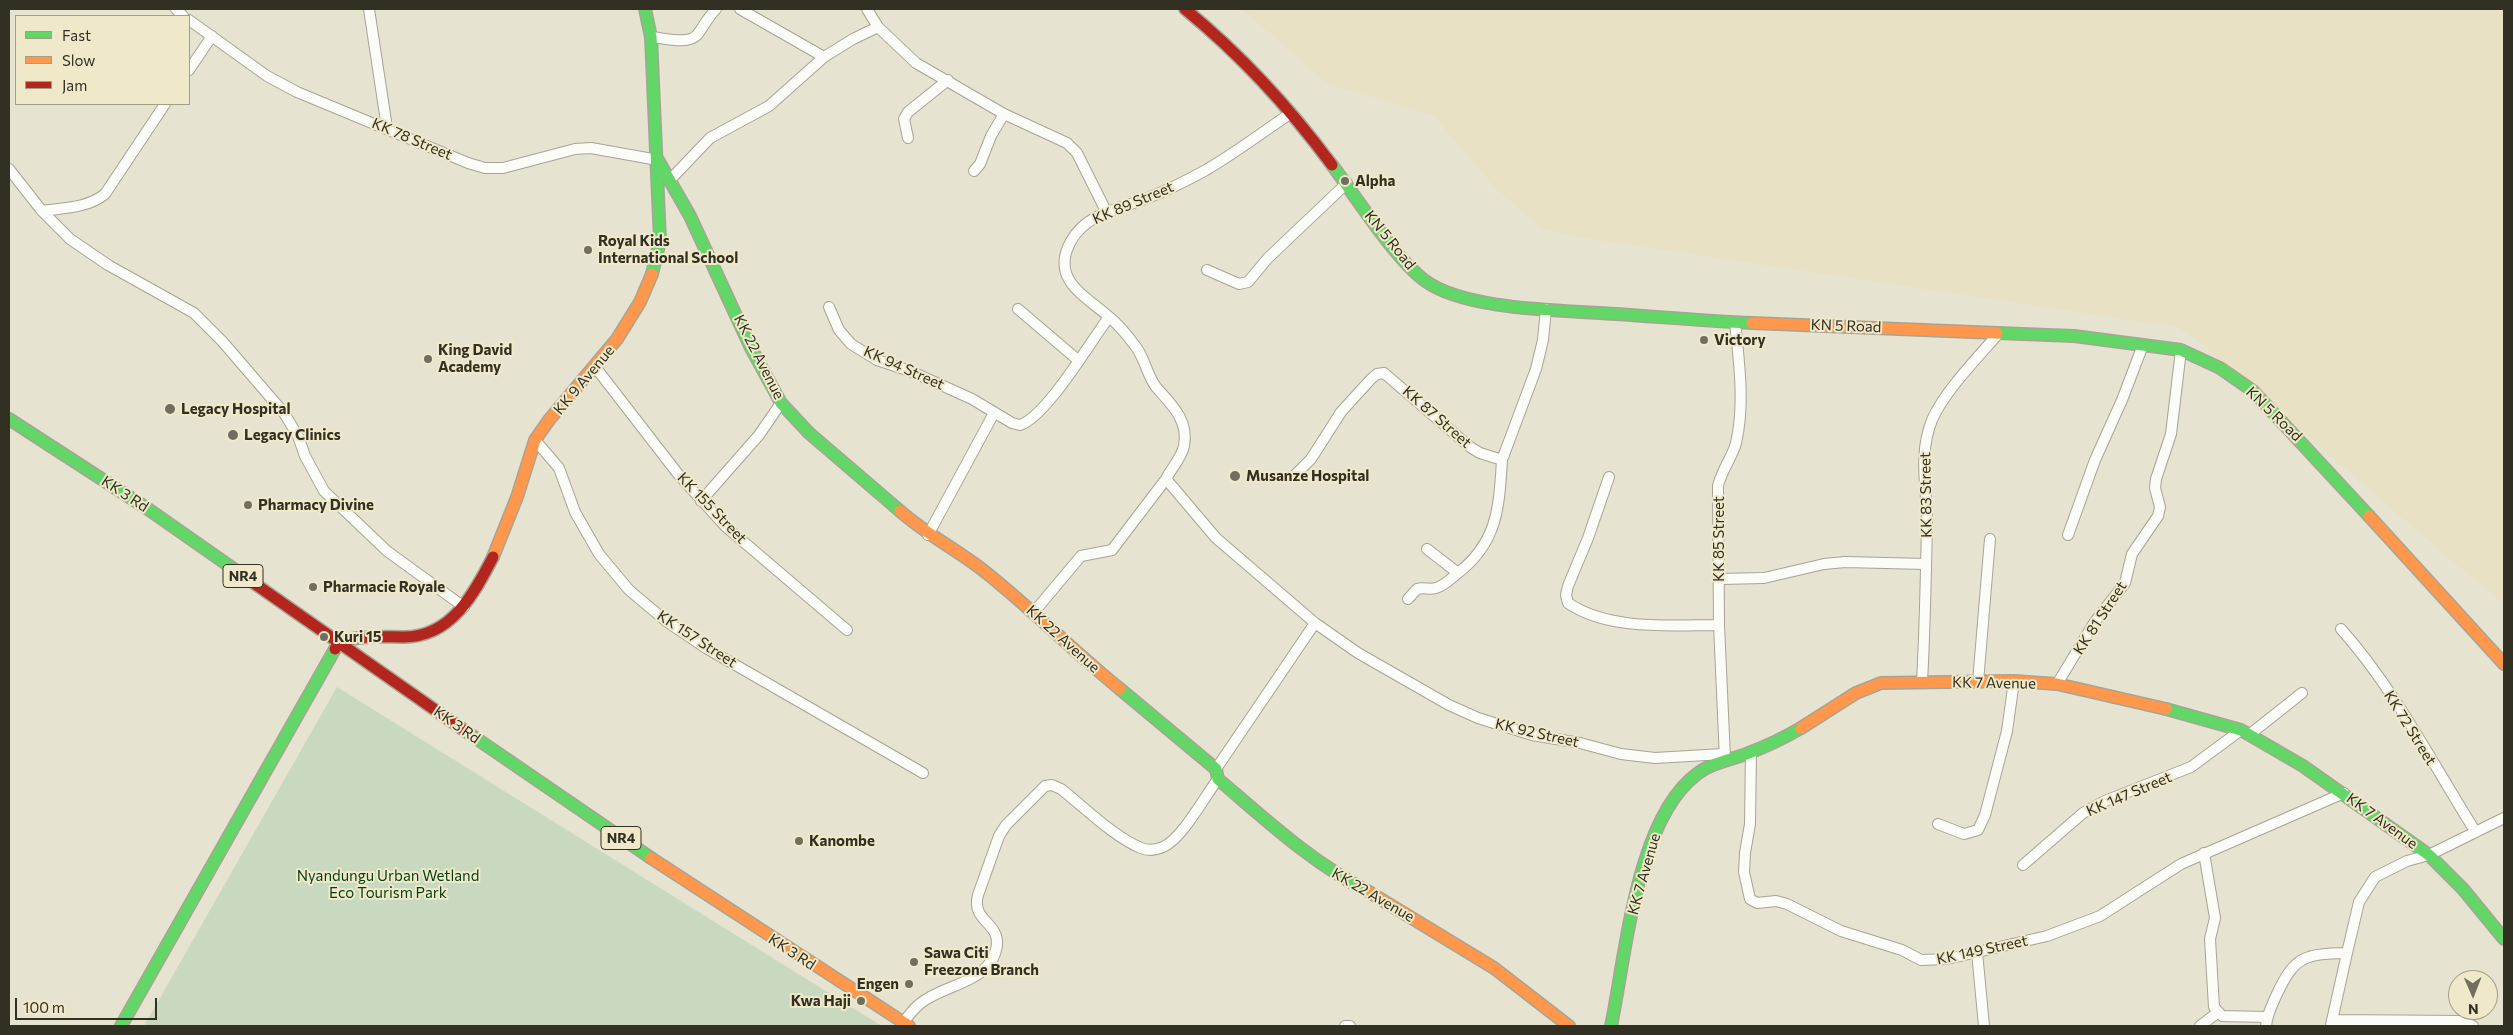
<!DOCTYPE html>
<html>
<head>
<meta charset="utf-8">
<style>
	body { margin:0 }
	#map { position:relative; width:2513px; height:1035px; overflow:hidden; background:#e7e3d1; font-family:Commissioner,sans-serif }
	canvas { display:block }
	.frame { position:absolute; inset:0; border:10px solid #322f23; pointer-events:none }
	.legend { position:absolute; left:15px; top:15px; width:175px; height:90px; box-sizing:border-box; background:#efe9c9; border:1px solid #a39f87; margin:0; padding:6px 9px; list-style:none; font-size:15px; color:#322f23 }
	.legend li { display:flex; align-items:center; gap:10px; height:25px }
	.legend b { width:25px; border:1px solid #a39f87 }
	.north { position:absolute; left:2448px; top:970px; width:50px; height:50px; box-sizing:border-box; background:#efe9c9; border:1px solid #a39f87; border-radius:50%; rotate:179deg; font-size:14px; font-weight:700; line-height:20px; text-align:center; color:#322f23 }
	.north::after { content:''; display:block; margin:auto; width:18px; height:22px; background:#716e60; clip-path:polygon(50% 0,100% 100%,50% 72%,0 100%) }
	.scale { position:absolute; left:15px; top:998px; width:142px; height:22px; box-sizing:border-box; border:2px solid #322f23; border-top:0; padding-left:6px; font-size:15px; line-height:18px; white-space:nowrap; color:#322f23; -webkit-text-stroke:4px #efe9c9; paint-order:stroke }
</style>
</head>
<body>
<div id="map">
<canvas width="2513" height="1035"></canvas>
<div class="frame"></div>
<ul class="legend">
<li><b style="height:6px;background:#63d668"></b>Fast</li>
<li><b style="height:6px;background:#ff974d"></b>Slow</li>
<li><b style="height:6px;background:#b3261e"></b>Jam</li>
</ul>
<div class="north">N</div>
<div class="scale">100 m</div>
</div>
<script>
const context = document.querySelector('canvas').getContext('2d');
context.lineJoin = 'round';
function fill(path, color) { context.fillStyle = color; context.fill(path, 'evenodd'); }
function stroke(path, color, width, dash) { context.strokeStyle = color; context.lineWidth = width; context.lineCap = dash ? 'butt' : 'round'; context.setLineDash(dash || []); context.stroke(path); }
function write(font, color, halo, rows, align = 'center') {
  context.font = font + ' Commissioner,sans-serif'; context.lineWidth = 4; context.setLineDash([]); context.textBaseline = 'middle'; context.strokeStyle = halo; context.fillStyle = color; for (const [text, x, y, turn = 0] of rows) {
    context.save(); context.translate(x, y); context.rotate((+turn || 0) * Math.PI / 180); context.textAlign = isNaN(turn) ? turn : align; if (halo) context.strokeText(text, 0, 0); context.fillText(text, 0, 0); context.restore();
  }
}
const built = new Path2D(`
	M 1242,9 L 2504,9 L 2504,603 L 2453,562 L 2196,339 L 2177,327 L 1578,237 L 1540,228 L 1495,188 L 1434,116 L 1328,84 Z`);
const green = new Path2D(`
	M 337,687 L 882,1026 L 144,1026 Z`);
const street = new Path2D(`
	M 176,9 L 183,16
	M 369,9 L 387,128
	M 740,9 L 824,57 L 853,39 L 878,27
	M 867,9 L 878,27 L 916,63 L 1004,114 L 1067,143 L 1077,153 L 1106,211
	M 189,20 L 267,76 L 297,92 L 468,163 L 485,168 L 503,168 L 575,149 L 591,148 L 658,160
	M 651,37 C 664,38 688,45 697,35 C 704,26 708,17 716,9
	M 189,70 L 212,36
	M 1291,113 C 1263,132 1235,153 1206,170 C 1186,181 1166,191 1145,199 C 1117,210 1087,213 1071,241 C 1050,279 1084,295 1108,316 C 1118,324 1128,336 1136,347 C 1145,359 1147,375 1156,387 C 1171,404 1189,420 1184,446 C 1182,457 1171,469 1166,479 L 1216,538 L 1315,623 L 1358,653 L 1449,705 L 1478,718 L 1532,735 L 1580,743 L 1621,754 L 1655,758 L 1723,754
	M 908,138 L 904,119 L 908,112 L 948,80
	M 9,169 L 42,211 C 63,208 88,208 105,194 L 165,104
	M 974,171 L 980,164 L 991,136 L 1004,114
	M 670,180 L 710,138 L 769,106 L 824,57
	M 42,211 L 70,239 L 108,265 L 194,313 L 222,341 L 284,413 L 298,436 L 305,456 L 324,491 L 387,551 L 464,607
	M 1207,270 L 1239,284 L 1248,282 L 1268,258 L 1347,183
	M 829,307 L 839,330 L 851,344 L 877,360 L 910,371 L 972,399 L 1012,423 L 1020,425 C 1046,417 1091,341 1109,317
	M 1018,309 L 1079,361
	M 596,368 L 678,474 L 725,526 L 847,630
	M 535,440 L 559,468 L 575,512 L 599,554 L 629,590 L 666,621 L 706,648 L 923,773
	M 1294,476 L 1311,459 L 1341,412 L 1371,379 L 1377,374 L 1384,373 L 1470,447 L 1480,453 L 1502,460 L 1536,369 L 1543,340 L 1546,309
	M 1609,477 L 1588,538 L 1568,586 L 1566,595 L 1568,603 C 1609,631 1671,625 1719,625
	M 701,501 L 759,435 L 781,403
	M 928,535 L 994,413
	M 2068,535 L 2095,460 L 2122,400 L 2143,345
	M 1427,549 L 1458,573
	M 1719,579 L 1764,578 L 1824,564 L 1845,562 L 1926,564
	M 1408,599 L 1417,589 C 1423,587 1430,590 1436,588 C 1444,586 1452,578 1458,573 C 1498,542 1499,507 1502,460
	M 1034,612 L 1081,556 L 1112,550 L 1166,479
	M 2341,629 C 2393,687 2433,764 2475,831
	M 1922,682 C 1925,628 1926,575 1927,522 C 1927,487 1918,455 1932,420 C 1944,392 1978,357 1999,333
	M 1978,682 L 1990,539
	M 2057,684 L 2094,623 L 2125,583 L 2132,554 L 2158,516 L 2160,507 L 2155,488 L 2156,479 L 2171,434 L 2181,350
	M 2249,735 L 2302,693
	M 1751,752 L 1750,824 L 1745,853 L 1744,872 L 1750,899 L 1757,903 L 1776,901 L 1787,904 L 1841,931 L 1902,950 L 1921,960 L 1947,959 L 2047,936 L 2100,916 L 2181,864 L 2344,793
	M 1725,759 L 1719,625 L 1718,486 C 1722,469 1732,458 1736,443 C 1745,404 1739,362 1735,322
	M 1216,769 L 1315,623
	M 1938,824 L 1964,834 L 1978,830 L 1985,815 L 2007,731 L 2014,681
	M 2204,853 L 2215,918 L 2210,939 L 2214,1007 L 2222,1016 L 2267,1017
	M 2023,865 L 2083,813 L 2105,801 L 2191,767 L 2241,730
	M 1977,952 L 1984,1026
	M 2332,1020 L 2462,1021 L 2473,1026
	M 903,1023 C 908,1016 914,1008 921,1003 C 944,984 992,983 997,945 C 999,922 971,921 978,895 L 999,836 L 1006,825 L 1045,786 L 1052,785 L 1061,789 C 1084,807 1114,837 1141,848 C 1148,851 1156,850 1163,847 C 1182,839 1205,796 1218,779
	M 2331,1025 L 2347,953
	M 1345,1026 L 1350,1026
	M 2200,1026 L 2217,1013
	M 2266,1026 C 2267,1014 2272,1005 2277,994 C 2295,955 2306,954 2347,953 L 2359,902 L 2375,877 L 2407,861 L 2429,855 L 2504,818`);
const fast = new Path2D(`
	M 645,9 L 651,37 L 660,241 L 652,274
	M 658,160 L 690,216 L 751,348 L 781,403 L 809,433 L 900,511
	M 1332,165 C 1357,198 1393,256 1424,280 C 1465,311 1564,310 1616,314 C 1661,317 1706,321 1752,323
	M 1997,333 L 2074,336 L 2181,350 L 2220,368 L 2253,391 L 2369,516
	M 9,419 L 148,509 L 248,579
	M 1120,689 L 1216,769 L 1218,779 C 1266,820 1312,863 1369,892
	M 2166,709 L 2241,730 L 2303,766 L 2429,855 L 2463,889 L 2504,939
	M 461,728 L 651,858
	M 121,1026 L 335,649
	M 1611,1026 C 1626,955 1636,819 1697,774 C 1711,763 1730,760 1746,754 C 1765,747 1784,738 1801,728`);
const slow = new Path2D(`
	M 1752,323 L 1997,333
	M 900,511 C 926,534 957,550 984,571 C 1031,608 1073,651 1120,689
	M 2369,516 L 2504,664
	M 493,557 L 517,497 L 535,440 L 549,420 L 617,339 L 640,302 L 652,274
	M 1801,728 L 1856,693 L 1881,683 L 2014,681 L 2057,684 L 2166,709
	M 651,858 L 909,1026
	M 1369,892 L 1494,968 L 1569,1026`);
const jam = new Path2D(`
	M 1185,9 C 1241,55 1289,107 1332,165
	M 248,579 L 461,728
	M 335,649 L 339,642 C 361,635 381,637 404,637 C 451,637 474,594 493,557`);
const markers = [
	[1345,181,5,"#716e60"],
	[588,250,5,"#716e60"],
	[1704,340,5,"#716e60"],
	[428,359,5,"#716e60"],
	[170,409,6,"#716e60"],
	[233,435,6,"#716e60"],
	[1235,476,6,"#716e60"],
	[248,505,5,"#716e60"],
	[313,587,5,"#716e60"],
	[324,637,5,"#716e60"],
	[799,841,5,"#716e60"],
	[914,962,5,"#716e60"],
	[909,984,5,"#716e60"],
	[861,1001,5,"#716e60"]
];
const shields = [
	[243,576,40],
	[621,838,40]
];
const shieldNames = [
	["NR4",243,576],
	["NR4",621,838]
];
const streetNames = [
	["KK 78 Street",412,139,23],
	["KK 89 Street",1133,203,-23],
	["KN 5 Road",1390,240,51],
	["KN 5 Road",1846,326,2],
	["KK 22 Avenue",759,357,63],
	["KK 94 Street",904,368,24],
	["KK 9 Avenue",584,380,-50],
	["KN 5 Road",2274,414,44],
	["KK 87 Street",1437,417,41],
	["KK 3 Rd",125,494,33],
	["KK 83 Street",1926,495,-91],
	["KK 155 Street",712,508,46],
	["KK 85 Street",1719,539,-90],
	["KK 81 Street",2100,618,-57],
	["KK 157 Street",697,639,33],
	["KK 22 Avenue",1063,639,42],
	["KK 7 Avenue",1994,683,1],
	["KK 3 Rd",457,725,35],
	["KK 72 Street",2410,728,58],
	["KK 92 Street",1537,733,13],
	["KK 147 Street",2129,794,-23],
	["KK 7 Avenue",2382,821,36],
	["KK 7 Avenue",1644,874,-74],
	["KK 22 Avenue",1373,895,30],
	["KK 149 Street",1982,950,-12],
	["KK 3 Rd",792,952,33]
];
const poiNames = [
	["Alpha",1355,181],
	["Royal Kids",598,241],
	["International School",598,258],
	["Victory",1714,340],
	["King David",438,350],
	["Academy",438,367],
	["Legacy Hospital",181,409],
	["Legacy Clinics",244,435],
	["Musanze Hospital",1246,476],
	["Pharmacy Divine",258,505],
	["Pharmacie Royale",323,587],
	["Kuri 15",334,637],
	["Kanombe",809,841],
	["Sawa Citi",924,953],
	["Freezone Branch",924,970],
	["Engen",899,984,"right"],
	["Kwa Haji",851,1001,"right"]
];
const parkNames = [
	["Nyandungu Urban Wetland",388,876],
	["Eco Tourism Park",388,893]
];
fill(built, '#e8e1c4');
fill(green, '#c9d9c0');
stroke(street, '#a7a496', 12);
stroke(fast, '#a7a496', 14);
stroke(slow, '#a7a496', 14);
stroke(jam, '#a7a496', 14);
stroke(street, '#fbfbf8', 10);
stroke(fast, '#63d668', 11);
stroke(slow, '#ff974d', 11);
stroke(jam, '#b3261e', 11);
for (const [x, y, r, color] of markers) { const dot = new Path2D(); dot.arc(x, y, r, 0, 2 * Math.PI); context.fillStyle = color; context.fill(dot); stroke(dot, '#efe9c9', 2); }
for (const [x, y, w] of shields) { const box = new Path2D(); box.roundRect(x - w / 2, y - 11.5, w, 23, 4); context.fillStyle = '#efe9c9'; context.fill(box); stroke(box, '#322f23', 1); }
write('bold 14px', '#322f23', null, shieldNames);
write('15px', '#322f23', '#efe9c9', streetNames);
write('bold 15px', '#322f23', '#efe9c9', poiNames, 'left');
write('15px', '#013f10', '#efe9c9', parkNames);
</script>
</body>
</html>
